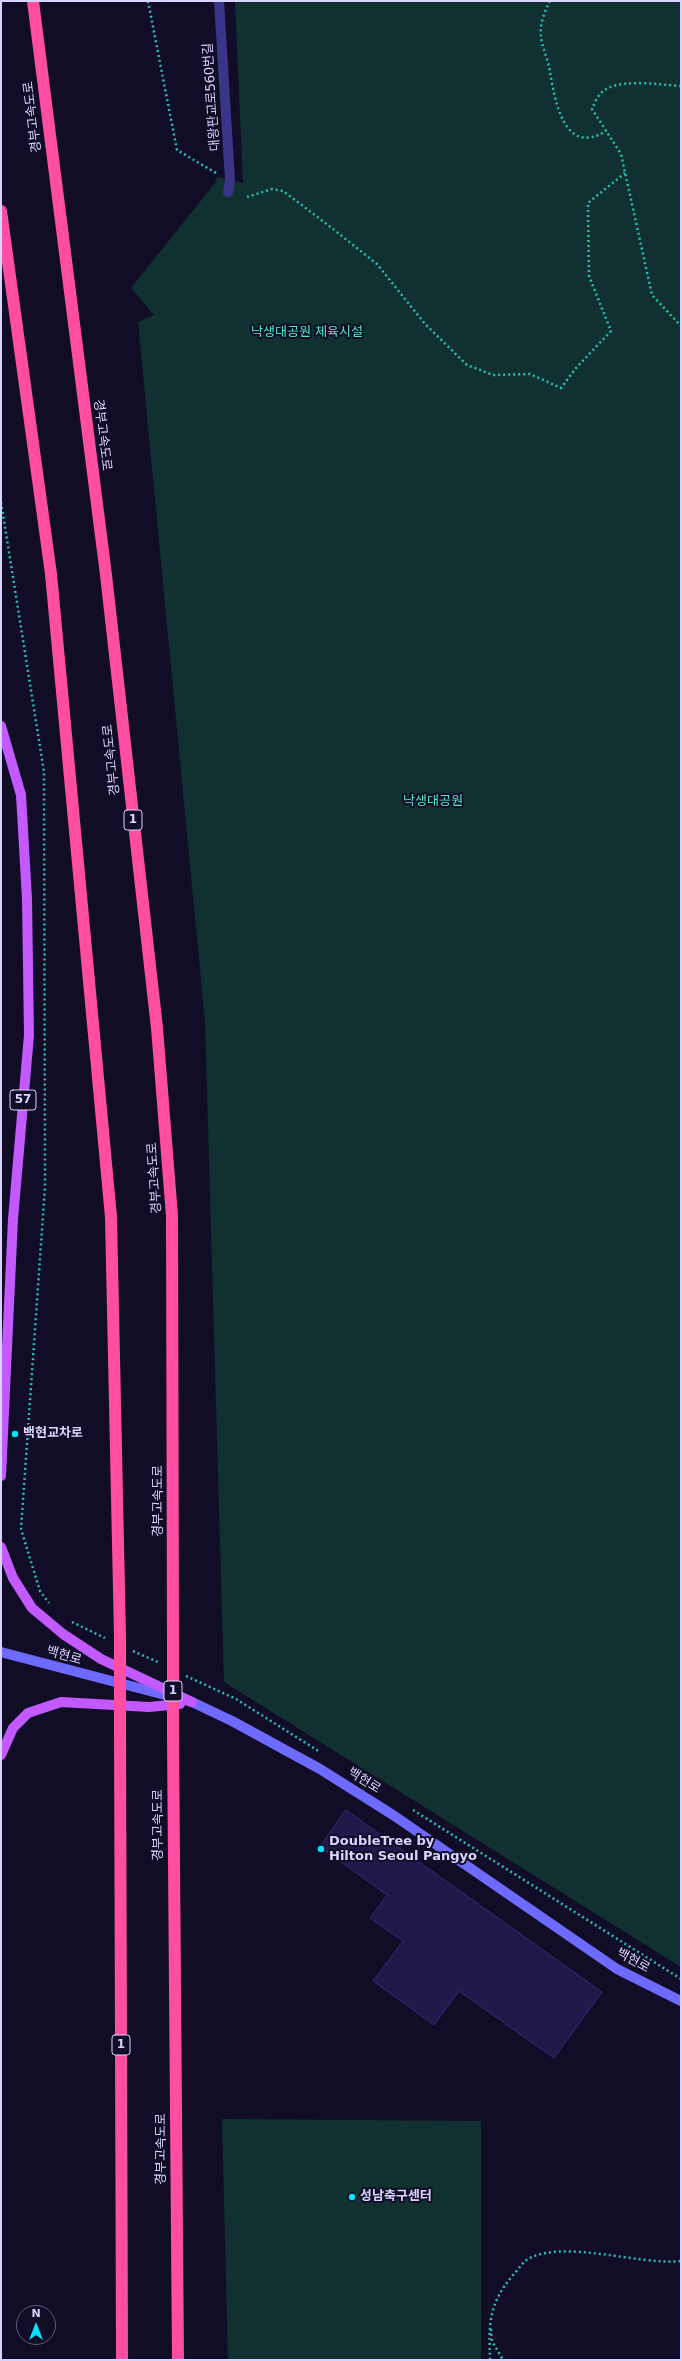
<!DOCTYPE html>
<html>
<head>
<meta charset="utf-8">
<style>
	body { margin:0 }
	#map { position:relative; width:682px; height:2361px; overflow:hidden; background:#120d27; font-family:"DejaVu Sans",sans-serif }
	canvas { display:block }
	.frame { position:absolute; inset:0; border:2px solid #d8d3ff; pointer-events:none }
	.north { position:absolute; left:16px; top:2305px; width:40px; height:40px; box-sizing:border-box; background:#120d27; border:1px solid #615c7d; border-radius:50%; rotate:0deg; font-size:11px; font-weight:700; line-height:16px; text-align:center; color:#d8d3ff }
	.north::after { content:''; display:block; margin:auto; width:14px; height:18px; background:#00e4fe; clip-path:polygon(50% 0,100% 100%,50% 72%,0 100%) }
</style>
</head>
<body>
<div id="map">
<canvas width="682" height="2361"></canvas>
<div class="frame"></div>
<div class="north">N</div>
</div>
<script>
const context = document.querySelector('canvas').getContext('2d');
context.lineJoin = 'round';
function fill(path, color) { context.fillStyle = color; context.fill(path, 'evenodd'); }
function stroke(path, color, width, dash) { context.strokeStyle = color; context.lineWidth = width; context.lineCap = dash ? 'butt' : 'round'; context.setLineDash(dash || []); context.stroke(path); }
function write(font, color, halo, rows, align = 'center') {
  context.font = font + ' "DejaVu Sans","Noto Sans KR",sans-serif'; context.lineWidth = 4; context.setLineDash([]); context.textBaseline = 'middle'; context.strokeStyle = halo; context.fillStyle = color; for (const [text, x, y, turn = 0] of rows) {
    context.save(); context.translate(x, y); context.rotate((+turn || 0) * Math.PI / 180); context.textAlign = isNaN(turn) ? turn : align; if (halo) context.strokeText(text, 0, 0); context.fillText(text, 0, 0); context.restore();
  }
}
const green = new Path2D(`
	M 235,1 L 681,1 L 681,1967 L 224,1682 L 205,1022 L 138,322 L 154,315 L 131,288 L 215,183 L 217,177 L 243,183 Z
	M 222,2119 L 481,2121 L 481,2360 L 228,2360 Z`);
const building = new Path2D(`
	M 346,1810 L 602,1992 L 554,2058 L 459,1991 L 434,2025 L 373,1981 L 403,1941 L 370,1918 L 387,1895 L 320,1847 Z`);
const path = new Path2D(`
	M 148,1 L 177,150 L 216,173
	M 550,1 C 546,9 542,18 541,27 C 539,43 548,57 550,72 C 555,101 564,157 606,131
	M 681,86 C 660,85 617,77 601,93 C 597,97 594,104 592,109 L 621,154 L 652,295 L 681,326
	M 247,197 L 272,189 L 283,191 L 328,225 L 377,264 L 425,324 L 467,365 L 493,375 L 530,374 L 561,388 L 576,368 L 611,331 L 589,276 L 588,203 L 625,173
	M 1,502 L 44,772 L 45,1187 L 21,1529 L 40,1591 L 49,1603
	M 72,1622 L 105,1638
	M 133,1651 L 160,1663
	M 186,1676 L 236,1699 L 320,1752
	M 413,1810 L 681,1979
	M 491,2329 L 492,2341 L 503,2360
	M 490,2360 C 489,2323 488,2305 513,2275 C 517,2271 521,2265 525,2261 C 559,2237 639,2266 681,2261`);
const service = new Path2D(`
	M 219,1 L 230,180 L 228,192`);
const secondary = new Path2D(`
	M 1,1652 L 192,1702 L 232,1721 L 320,1769 L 393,1815 L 617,1969 L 681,2001`);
const primary = new Path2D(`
	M 1,726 L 21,795 L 27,899 L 29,1035 L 13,1219 L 1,1476
	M 1,1547 L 13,1578 L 32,1608 L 63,1634 L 101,1659 L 192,1702
	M 1,1755 L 13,1728 L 28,1713 L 61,1702 L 149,1707 L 180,1704`);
const motorway = new Path2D(`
	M 33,1 L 106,575 L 157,1028 L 172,1216 L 173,1643
	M 1,211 L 51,574 L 111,1217 L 120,1637
	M 120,1730 L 122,2360
	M 173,1738 L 178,2360`);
const motorwayBridge = new Path2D(`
	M 120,1637 L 120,1730
	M 173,1738 L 173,1643`);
const markers = [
	[15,1434,4,"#00e4fe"],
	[321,1849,4,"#00e4fe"],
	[352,2197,4,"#00e4fe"]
];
const shields = [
	[133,820,18],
	[23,1100,26],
	[173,1691,18],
	[121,2045,18]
];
const shieldNames = [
	["1",133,820],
	["57",23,1100],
	["1",173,1691],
	["1",121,2045]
];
const streetNames = [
	["대왕판교로560번길",212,97,-94],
	["경부고속도로",33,117,-97],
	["경부고속도로",102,435,83],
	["경부고속도로",112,760,-96],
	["경부고속도로",155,1178,-94],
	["경부고속도로",159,1501,-90],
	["백현로",64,1656,16],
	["백현로",364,1781,32],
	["경부고속도로",159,1825,-90],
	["백현로",633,1961,29],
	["경부고속도로",162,2149,-90]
];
const parkNames = [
	["낙생대공원 체육시설",307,333],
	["낙생대공원",433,802]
];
const poiNames = [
	["백현교차로",23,1434],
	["DoubleTree by",329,1842],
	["Hilton Seoul Pangyo",329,1857],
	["성남축구센터",360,2197]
];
fill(green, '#103130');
fill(building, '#221849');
stroke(building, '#382976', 1);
stroke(path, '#27bfb6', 2.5, [2, 3]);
stroke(service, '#393588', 10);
stroke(secondary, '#6e6aff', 10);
stroke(primary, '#c25aff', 10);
stroke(motorway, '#ff4ea2', 12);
stroke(motorwayBridge, '#ff4ea2', 12);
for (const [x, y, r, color] of markers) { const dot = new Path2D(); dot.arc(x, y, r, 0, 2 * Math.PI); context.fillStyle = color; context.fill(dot); stroke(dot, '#120d27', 1.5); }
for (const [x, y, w] of shields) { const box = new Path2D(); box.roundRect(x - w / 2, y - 10, w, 20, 3); context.fillStyle = '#120d27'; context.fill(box); stroke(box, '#d8d3ff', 1); }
write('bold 12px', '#d8d3ff', null, shieldNames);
write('13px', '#d8d3ff', '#120d27', streetNames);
write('13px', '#57e7c4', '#120d27', parkNames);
write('bold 13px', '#d8d3ff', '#120d27', poiNames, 'left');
</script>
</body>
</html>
